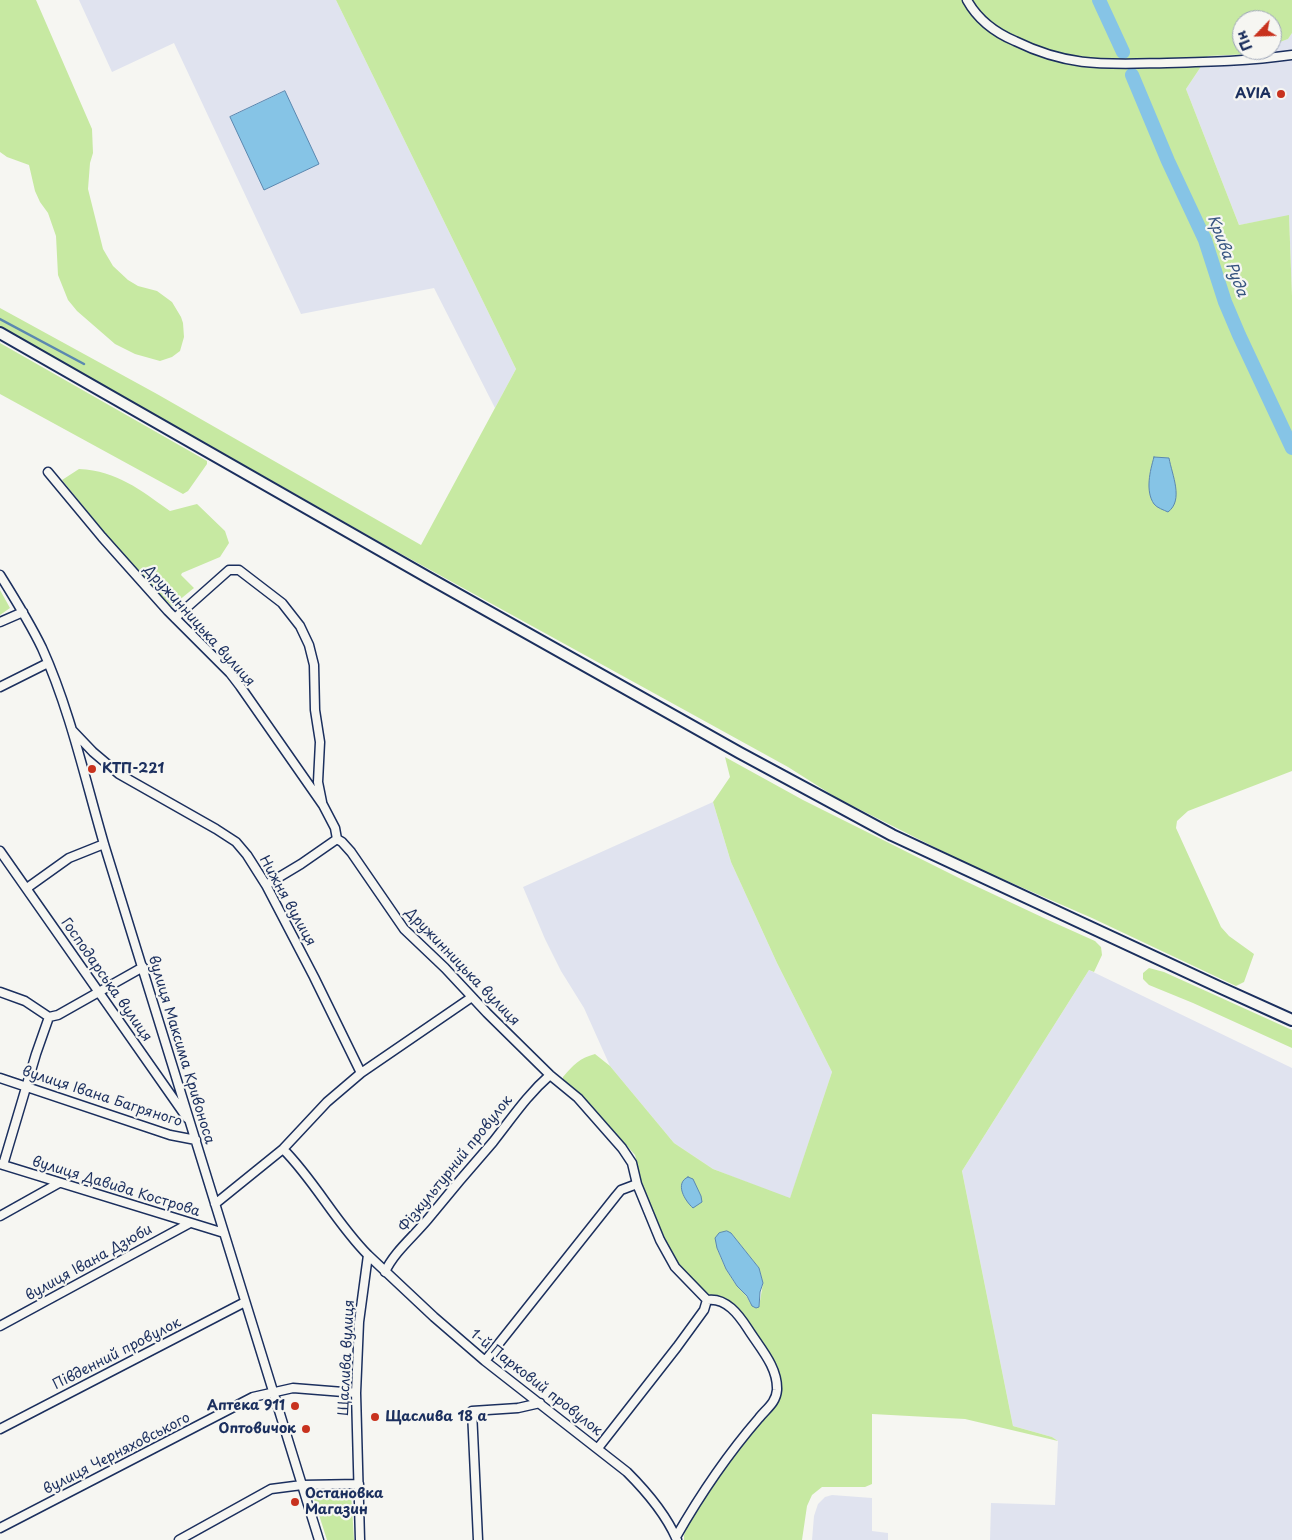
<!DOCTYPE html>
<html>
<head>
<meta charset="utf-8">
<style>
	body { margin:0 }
	#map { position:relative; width:1292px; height:1540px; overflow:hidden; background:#f6f6f2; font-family:"Playpen Sans",sans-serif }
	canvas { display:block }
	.north { position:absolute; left:1232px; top:10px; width:50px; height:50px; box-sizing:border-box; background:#f6f6f2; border:1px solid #9ea6b7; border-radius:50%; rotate:246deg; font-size:14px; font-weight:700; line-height:20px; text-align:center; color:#1b2f5e }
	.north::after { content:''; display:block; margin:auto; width:18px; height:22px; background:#c8321e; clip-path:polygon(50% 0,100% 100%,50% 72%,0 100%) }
</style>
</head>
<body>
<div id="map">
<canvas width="1292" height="1540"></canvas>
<div class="north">Пн</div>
</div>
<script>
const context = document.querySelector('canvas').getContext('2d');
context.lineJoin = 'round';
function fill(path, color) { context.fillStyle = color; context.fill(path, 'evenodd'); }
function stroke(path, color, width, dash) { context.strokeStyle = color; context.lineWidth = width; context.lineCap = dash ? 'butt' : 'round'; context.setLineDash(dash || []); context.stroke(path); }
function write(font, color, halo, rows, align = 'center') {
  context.font = font + ' "Playpen Sans",sans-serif'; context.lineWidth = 4.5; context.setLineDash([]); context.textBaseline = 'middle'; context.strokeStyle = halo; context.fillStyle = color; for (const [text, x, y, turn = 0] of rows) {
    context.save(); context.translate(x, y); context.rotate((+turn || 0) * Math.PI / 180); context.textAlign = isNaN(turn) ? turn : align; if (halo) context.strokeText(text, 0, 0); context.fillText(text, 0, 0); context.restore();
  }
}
const built = new Path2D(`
	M 79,0 L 336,0 L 516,369 L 495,408 L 434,288 L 301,314 L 174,43 L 112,72 Z
	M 1292,33 L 1292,296 L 1289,216 L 1239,225 L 1186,89 L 1208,56 L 1251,54 L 1260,50 L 1272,50 L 1272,45 L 1288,39 Z
	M 713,802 L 731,862 L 777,963 L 832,1072 L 790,1199 L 713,1169 L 674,1143 L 610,1066 L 584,1008 L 561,971 L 545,939 L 523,887 Z
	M 1089,970 L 1292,1068 L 1292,1540 L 990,1540 L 991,1503 L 1055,1505 L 1058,1441 L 1052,1437 L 1013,1426 L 962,1171 Z
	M 832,1495 L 872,1498 L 872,1531 L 888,1533 L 888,1540 L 812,1540 L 814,1516 L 818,1504 L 825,1497 Z`);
const green = new Path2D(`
	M 0,0 L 36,0 L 92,129 L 93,153 L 90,163 L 88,189 L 103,249 L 113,266 L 128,280 L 138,286 L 157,291 L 172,302 L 181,317 L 183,323 L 184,337 L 180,351 L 172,357 L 160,361 L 135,354 L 115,344 L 77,311 L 68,300 L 58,275 L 56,236 L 48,213 L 40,202 L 35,191 L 29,165 L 7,157 L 0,152 Z
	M 336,0 L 1292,0 L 1292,33 L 1288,39 L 1272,45 L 1272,20 L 1242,20 L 1242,50 L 1260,50 L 1251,54 L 1208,56 L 1186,89 L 1239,225 L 1289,215 L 1292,296 L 1292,771 L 1188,811 L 1177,821 L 1176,828 L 1221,927 L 1229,936 L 1254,954 L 1244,982 L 1236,986 L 1092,918 L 968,864 L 837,798 L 788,767 L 385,545 L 0,326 L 0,308 L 157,394 L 421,545 L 516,369 ZM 1169,458 L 1171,471 L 1155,505 L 1150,494 L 1150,472 Z
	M 0,343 L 207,461 L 207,464 L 188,491 L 183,494 L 0,394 Z
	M 79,469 C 118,471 140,490 170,511 L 197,504 L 225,531 L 229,543 L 220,557 L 182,573 L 181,575 L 194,588 L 172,606 L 144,581 L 62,480 Z
	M 0,590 L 10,608 L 0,615 Z
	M 725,757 L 803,800 L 963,880 L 1046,919 L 1095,941 L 1101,947 L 1102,955 L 1094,972 L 1089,970 L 962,1171 L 1013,1426 L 1052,1437 L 1058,1441 L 965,1419 L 872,1414 L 872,1484 L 865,1487 L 822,1487 L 812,1495 L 807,1506 L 802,1540 L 684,1540 L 684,1535 L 693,1513 L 720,1473 L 776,1404 L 781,1390 L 779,1374 L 773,1359 L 734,1305 L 727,1300 L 708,1295 L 699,1288 L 677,1264 L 658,1227 L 643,1188 L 635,1155 L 591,1105 L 563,1079 L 563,1077 C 573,1065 580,1058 595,1054 L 610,1066 L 674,1143 L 713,1169 L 790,1198 L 832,1072 L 777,963 L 731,862 L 713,802 L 730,777 ZM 731,1233 L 759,1268 L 763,1283 L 759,1307 L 750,1303 C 747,1295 743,1293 738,1287 C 729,1276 722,1262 717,1248 Z
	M 1149,968 L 1164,972 L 1292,1030 L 1292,1048 L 1193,1003 L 1149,985 L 1143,979 L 1143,973 Z
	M 351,1492 L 354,1540 L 327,1540 L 313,1496 Z`);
const water = new Path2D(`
	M 285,91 L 319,164 L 264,190 L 230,117 Z
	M 1154,457 L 1169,458 C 1172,475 1184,500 1168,512 C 1164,510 1157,508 1154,504 C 1145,491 1150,471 1154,457 Z
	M 688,1177 L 693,1179 L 701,1196 L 702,1202 L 693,1208 C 685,1201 674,1183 688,1177 Z
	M 727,1231 L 731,1233 L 759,1268 L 763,1283 L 760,1292 L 759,1307 L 756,1308 L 752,1306 L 747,1296 L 737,1286 L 726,1269 L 717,1248 L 715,1238 L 719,1233 Z`);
const stream = new Path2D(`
	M 0,319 L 84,364`);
const river = new Path2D(`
	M 1099,0 L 1123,52
	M 1132,75 L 1168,161 L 1205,240 L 1225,302 L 1239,335 L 1292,448`);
const minor = new Path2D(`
	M 967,0 C 978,20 994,32 1015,41 C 1070,68 1107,64 1167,63 C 1209,62 1250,61 1292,55
	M 48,472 L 102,537 L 168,611 L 230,673 L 240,686 L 323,805 L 335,828 L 337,839 L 342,842 L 351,852 L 404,929 L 445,968 L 487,1013 L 550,1075 L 578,1098 L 622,1148 L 632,1163 L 637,1184 L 660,1240 L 675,1267 L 707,1300 C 726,1297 739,1315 748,1329 C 760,1348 778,1367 777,1390 C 776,1403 766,1409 759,1418 C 727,1455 700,1495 676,1537
	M 0,575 C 15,599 30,623 42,648 C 70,710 85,779 104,844 L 319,1540
	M 175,618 L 229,570 L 239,570 L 282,603 L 300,626 L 309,645 L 314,665 L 315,710 L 320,742 L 318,782 L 322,802
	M 0,622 L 23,612
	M 0,687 L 48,663
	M 72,730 L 93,752 L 119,774 L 216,829 L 236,842 L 247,855 L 266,885 L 314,977 L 361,1073
	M 0,851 L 187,1118
	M 266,885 L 301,864 L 337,839
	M 27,888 L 69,858 L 104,844
	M 0,992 L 25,1001 L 49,1017 L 58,1015 L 143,967
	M 0,1078 L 170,1135 L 196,1140
	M 283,1149 C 315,1181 336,1223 368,1255 L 359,1322 L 356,1393 L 360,1540
	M 0,1164 L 224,1233
	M 3,1165 L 36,1054 L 49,1017
	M 215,1204 L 283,1149 L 327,1102 L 361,1073 L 472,997
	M 0,1216 L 59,1183
	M 368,1255 L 434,1317 L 485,1361 L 627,1472 C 647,1492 666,1514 677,1540
	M 385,1272 C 394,1252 414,1236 428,1219 C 449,1193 471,1167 493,1142 C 512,1118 527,1095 550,1075
	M 0,1326 L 190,1223
	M 485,1361 L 616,1196 L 621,1190 L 637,1184
	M 0,1429 L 245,1302
	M 598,1448 L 677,1347 L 704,1310 L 707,1300
	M 0,1528 L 253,1397 L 293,1388 L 356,1393
	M 179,1540 L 271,1489 L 302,1485 L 359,1484
	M 478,1540 L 472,1411 L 518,1408 L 540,1403`);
const major = new Path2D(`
	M 0,333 L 429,578 L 740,753 L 892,835 L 1219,987 L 1292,1020`);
const markers = [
	[1281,94,5,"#c8321e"],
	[92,769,5,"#c8321e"],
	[295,1406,5,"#c8321e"],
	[375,1417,5,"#c8321e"],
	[306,1429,5,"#c8321e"],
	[295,1502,5,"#c8321e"]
];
const poiNames = [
	["AVIA",1271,94],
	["КТП-221",102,769,"left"],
	["Аптека 911",285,1406],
	["Щаслива 18 а",385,1417,"left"],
	["Оптовичок",296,1429],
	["Остановка",305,1494,"left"],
	["Магазин",305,1510,"left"]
];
const streetNames = [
	["Дружинницька вулиця",199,626,48],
	["Нижня вулиця",287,901,61],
	["Дружинницька вулиця",462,967,46],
	["Господарська вулиця",106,980,55],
	["вулиця Максима Кривоноса",181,1050,73],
	["вулиця Івана Багряного",102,1097,18],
	["Фізкультурний провулок",456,1164,-51],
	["вулиця Давида Кострова",116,1187,17],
	["вулиця Івана Дзюби",89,1263,-29],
	["Південний провулок",117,1354,-27],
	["Щаслива вулиця",347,1358,-87],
	["1-й Парковий провулок",536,1383,38],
	["вулиця Черняховського",117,1454,-27]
];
const waterNames = [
	["Крива Руда",1227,256,69]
];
fill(built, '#e0e3ef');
fill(green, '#c7e9a2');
fill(water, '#86c4e6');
stroke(water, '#5b88b0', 1);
stroke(stream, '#5b88b0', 2.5);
stroke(river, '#86c4e6', 14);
stroke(minor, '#1b2f5e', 11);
stroke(major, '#1b2f5e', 14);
stroke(minor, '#f6f6f2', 8);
stroke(major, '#f6f6f2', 10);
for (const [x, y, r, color] of markers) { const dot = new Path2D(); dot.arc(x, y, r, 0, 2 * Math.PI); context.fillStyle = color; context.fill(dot); stroke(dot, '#f6f6f2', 2); }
write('bold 14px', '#1b2f5e', '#f6f6f2', poiNames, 'right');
write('14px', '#1b2f5e', '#f6f6f2', streetNames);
write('italic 15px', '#365480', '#f6f6f2', waterNames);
</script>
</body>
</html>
